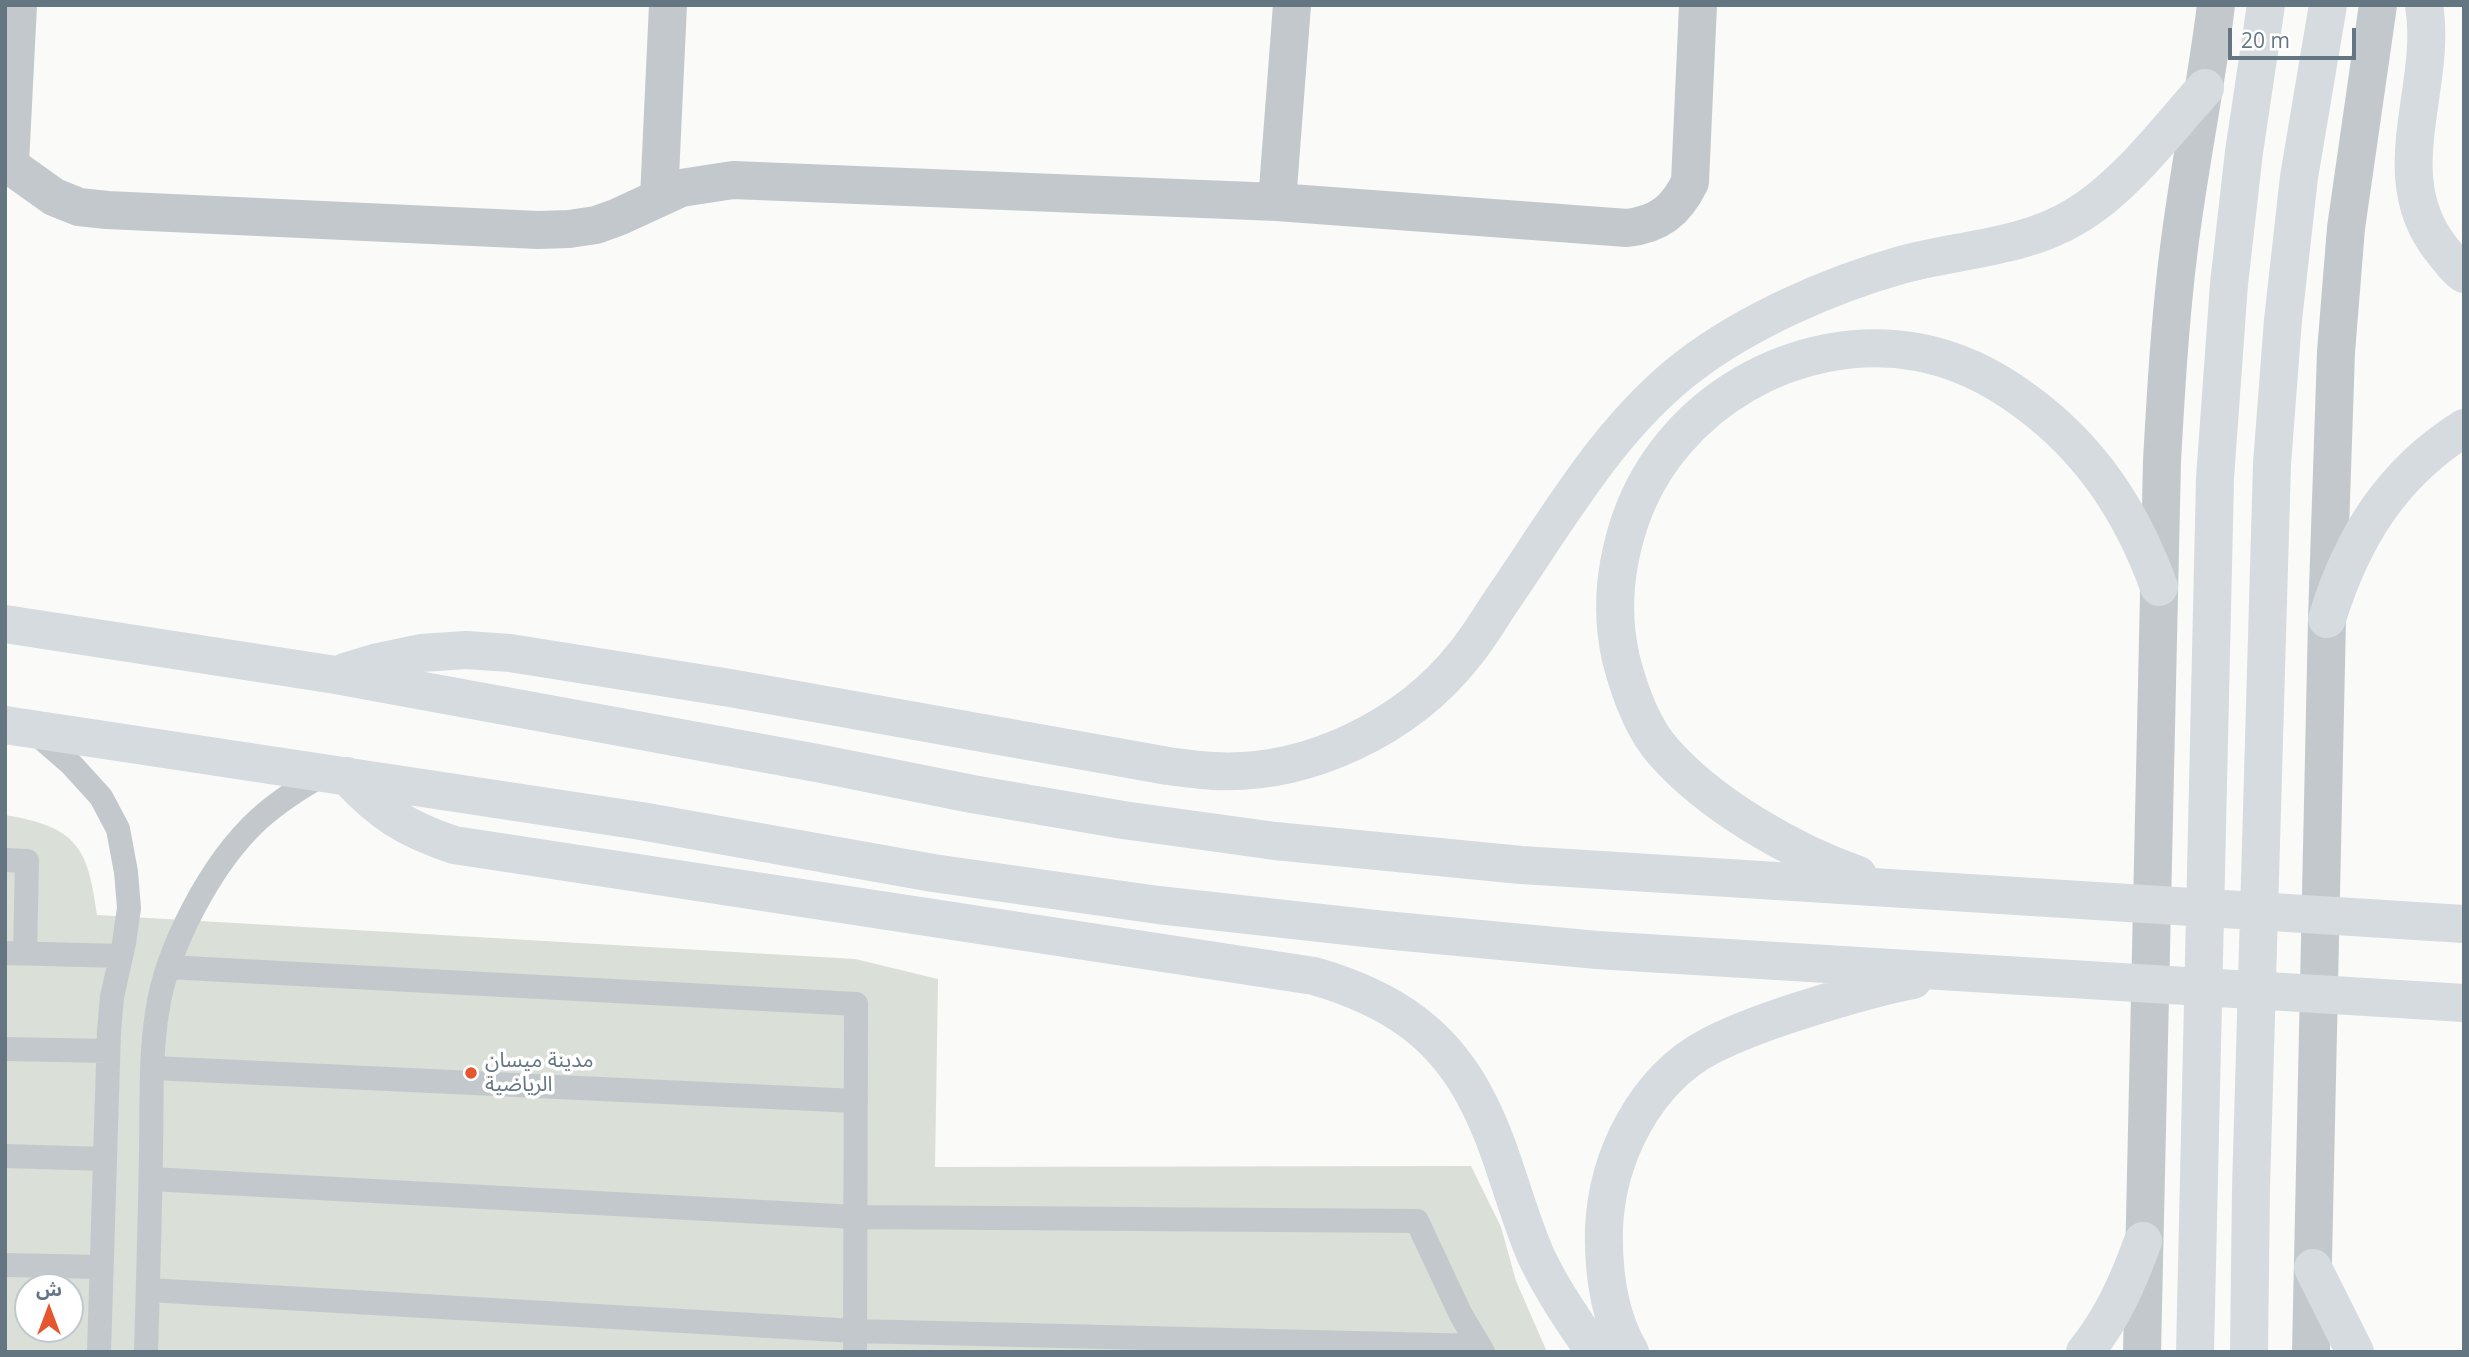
<!DOCTYPE html>
<html>
<head>
<meta charset="utf-8">
<style>
	body { margin:0 }
	#map { position:relative; width:2469px; height:1357px; overflow:hidden; background:#fafaf8; font-family:"Open Sans","Noto Sans Arabic",sans-serif }
	canvas { display:block }
	.frame { position:absolute; inset:0; border:7px solid #657683; pointer-events:none }
	.north { position:absolute; left:14px; top:1273px; width:70px; height:70px; box-sizing:border-box; background:#fff; border:2px solid #c1c8cd; border-radius:50%; rotate:0deg; font-size:19px; font-weight:700; line-height:28px; text-align:center; color:#657683 }
	.north::after { content:''; display:block; margin:auto; width:24px; height:32px; background:#e4572e; clip-path:polygon(50% 0,100% 100%,50% 72%,0 100%) }
	.scale { position:absolute; left:2228px; top:28px; width:128px; height:32px; box-sizing:border-box; border:4px solid #657683; border-top:0; padding-left:9px; font-size:21px; line-height:24px; white-space:nowrap; color:#657683; -webkit-text-stroke:5px #fff; paint-order:stroke }
</style>
</head>
<body>
<div id="map">
<canvas width="2469" height="1357"></canvas>
<div class="frame"></div>
<div class="north">ش</div>
<div class="scale">20 m</div>
</div>
<script>
const context = document.querySelector('canvas').getContext('2d');
context.lineJoin = 'round';
function fill(path, color) { context.fillStyle = color; context.fill(path, 'evenodd'); }
function stroke(path, color, width, dash) { context.strokeStyle = color; context.lineWidth = width; context.lineCap = dash ? 'butt' : 'round'; context.setLineDash(dash || []); context.stroke(path); }
function write(font, color, halo, rows, align = 'center') {
  context.font = font + ' "Open Sans","Noto Sans Arabic",sans-serif'; context.lineWidth = 7; context.setLineDash([]); context.textBaseline = 'middle'; context.strokeStyle = halo; context.fillStyle = color; for (const [text, x, y, turn = 0] of rows) {
    context.save(); context.translate(x, y); context.rotate((+turn || 0) * Math.PI / 180); context.textAlign = isNaN(turn) ? turn : align; if (halo) context.strokeText(text, 0, 0); context.fillText(text, 0, 0); context.restore();
  }
}
const green = new Path2D(`
	M 5,815 C 76,827 88,846 97,915 L 855,959 L 938,979 L 935,1167 L 1471,1166 L 1501,1227 L 1516,1281 L 1547,1352 L 5,1352 ZM 28,1287 L 70,1287 L 70,1329 L 28,1329 Z`);
const service = new Path2D(`
	M 32,730 L 71,764 L 101,797 L 118,829 L 126,872 L 129,908 L 124,943 L 112,997 L 109,1031 L 99,1352
	M 5,860 L 27,861 L 25,953
	M 5,953 L 121,956
	M 168,967 L 856,1004 L 855,1352
	M 5,1049 L 108,1051
	M 154,1068 L 856,1101
	M 5,1156 L 105,1159
	M 151,1179 L 855,1217 L 1417,1221 L 1461,1315 L 1483,1352
	M 5,1265 L 101,1267
	M 148,1290 L 855,1331 L 1479,1346
	M 146,1352 C 148,1285 150,1218 151,1151 C 152,1105 150,1058 157,1013 C 166,949 211,863 259,819 C 279,801 301,787 324,774`);
const minor = new Path2D(`
	M 5,162 L 54,197 L 79,207 L 107,210 L 538,230 L 569,229 L 596,225 L 618,217 L 681,188 L 733,180 L 1277,202 L 1627,228 C 1659,224 1676,211 1690,182 L 1698,5
	M 10,164 L 18,5
	M 659,198 L 668,5
	M 1277,202 L 1292,5`);
const tertiary = new Path2D(`
	M 2142,1352 L 2162,461 C 2166,390 2170,319 2179,248 C 2189,167 2206,87 2216,5
	M 2311,1352 L 2327,619 L 2336,352 L 2346,228 L 2378,5`);
const primary = new Path2D(`
	M 2424,5 C 2438,87 2382,176 2442,250 C 2449,258 2455,268 2464,274
	M 2327,619 C 2352,538 2391,474 2464,428
	M 5,624 L 336,675 L 822,764 L 972,794 L 1123,820 L 1275,841 L 1521,865 L 2464,924
	M 345,672 L 378,662 L 421,653 L 466,650 L 510,653 L 730,688 L 1168,766 C 1183,768 1198,770 1213,771 C 1307,776 1407,728 1465,654 C 1479,637 1490,618 1502,600 C 1558,519 1609,427 1689,366 C 1748,321 1830,285 1901,265 C 1959,249 2024,248 2076,216 C 2125,187 2167,130 2205,88
	M 5,725 L 641,821 L 933,873 L 1158,905 L 1384,930 L 1597,950 L 2464,1003
	M 347,776 C 381,813 406,829 454,845 L 1314,976 C 1390,998 1445,1033 1480,1106 C 1504,1154 1515,1208 1536,1256 C 1552,1290 1574,1322 1595,1352
	M 1858,875 C 1792,852 1709,804 1663,751 C 1641,726 1629,690 1621,659 C 1610,611 1615,564 1631,518 C 1672,403 1797,331 1917,352 C 1957,359 1994,378 2025,401 C 2091,449 2132,512 2159,587
	M 2313,1268 L 2355,1352
	M 1630,1352 C 1608,1315 1603,1270 1604,1228 C 1607,1157 1645,1080 1710,1046 C 1743,1029 1779,1017 1815,1006 C 1847,996 1880,986 1913,980
	M 2085,1352 C 2112,1319 2129,1280 2143,1241
	M 2195,1352 L 2215,478 L 2229,284 L 2244,152 L 2266,5
	M 2249,1352 L 2251,1189 L 2272,464 L 2283,320 L 2299,177 L 2328,5`);
const markers = [
	[471,1073,7,"#e4572e"]
];
const poiNames = [
	["مدينة ميسان",485,1061],
	["الرياضية",485,1085]
];
fill(green, '#dadfd7');
stroke(service, '#c3c8cc', 24);
stroke(minor, '#c3c8cc', 38);
stroke(tertiary, '#c3c8cc', 38);
stroke(primary, '#d6dbdf', 38);
for (const [x, y, r, color] of markers) { const dot = new Path2D(); dot.arc(x, y, r, 0, 2 * Math.PI); context.fillStyle = color; context.fill(dot); stroke(dot, '#fff', 2.5); }
write('21px', '#657683', '#fff', poiNames, 'left');
</script>
</body>
</html>
